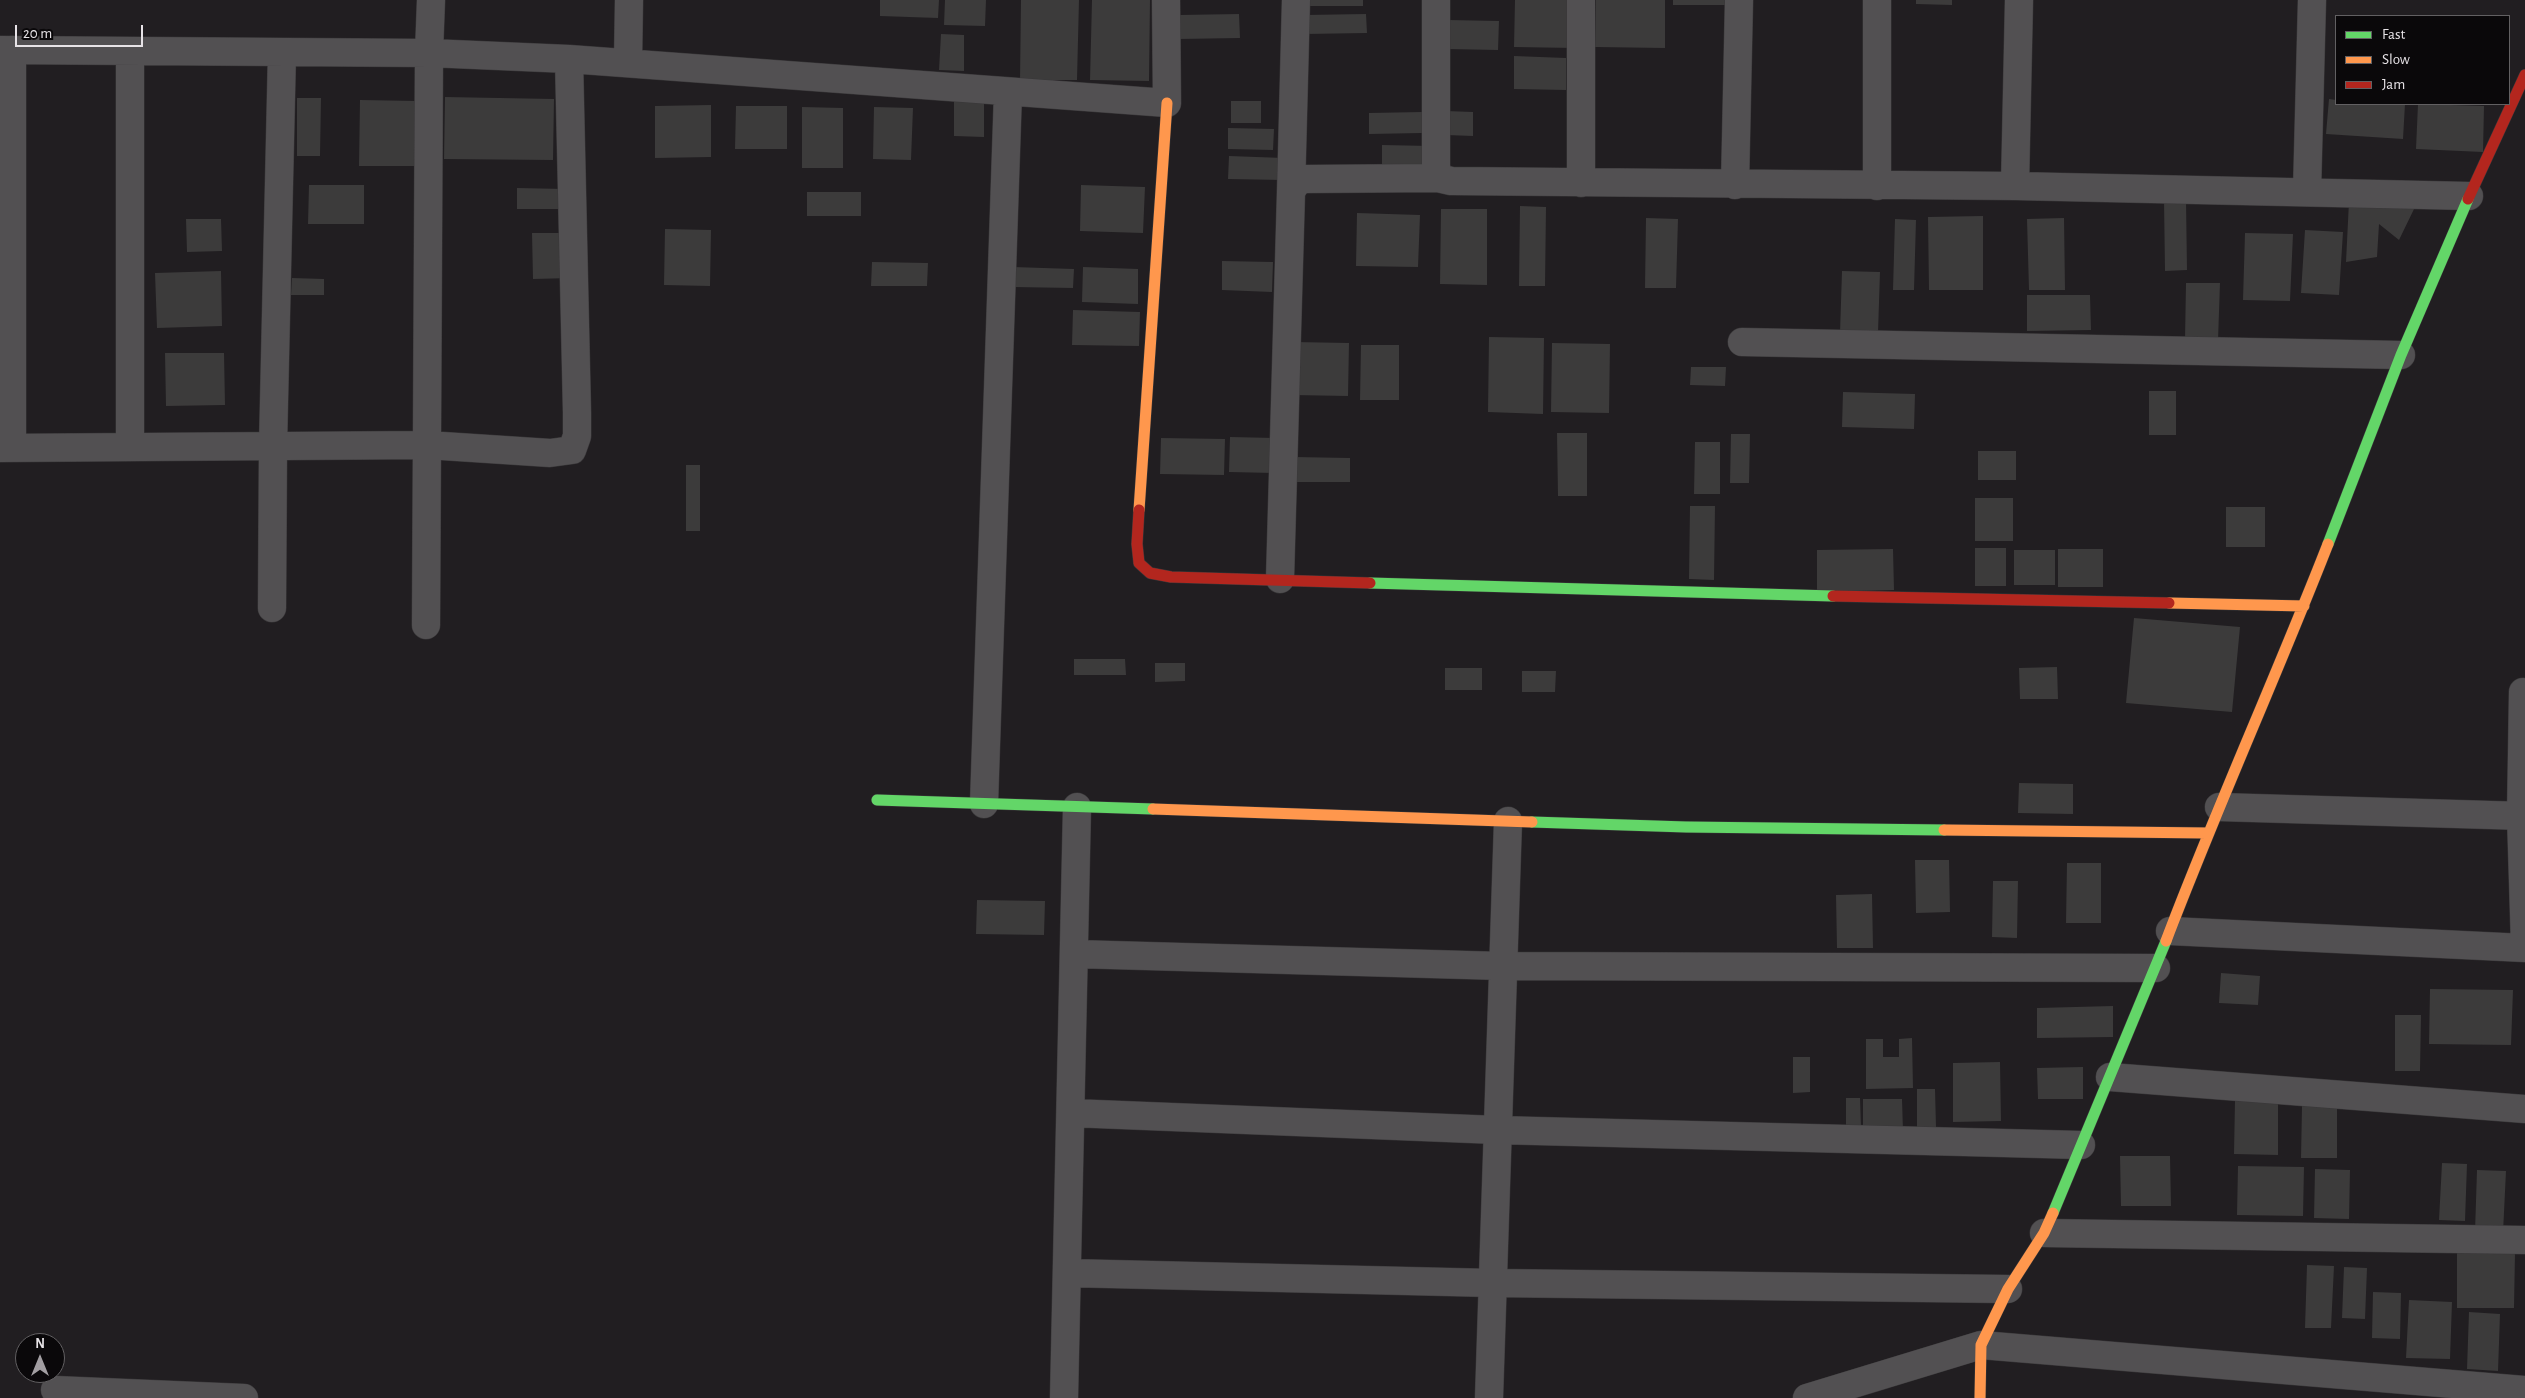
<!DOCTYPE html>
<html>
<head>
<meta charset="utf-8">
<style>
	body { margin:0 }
	#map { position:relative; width:2525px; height:1398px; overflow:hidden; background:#211e21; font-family:"Alegreya Sans",sans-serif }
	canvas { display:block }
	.legend { position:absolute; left:2335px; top:15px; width:175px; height:90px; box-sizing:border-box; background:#0a080a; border:1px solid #626062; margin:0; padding:6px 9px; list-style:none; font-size:15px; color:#e7e3e7 }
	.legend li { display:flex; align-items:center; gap:10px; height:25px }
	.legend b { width:25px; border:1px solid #626062 }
	.north { position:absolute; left:15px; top:1333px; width:50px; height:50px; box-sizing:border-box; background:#0a080a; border:1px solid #626062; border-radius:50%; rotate:0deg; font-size:14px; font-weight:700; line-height:20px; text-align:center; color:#e7e3e7 }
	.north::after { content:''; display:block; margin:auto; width:18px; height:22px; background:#a29ea2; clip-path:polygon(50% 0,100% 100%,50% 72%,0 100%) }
	.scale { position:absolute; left:15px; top:25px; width:128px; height:22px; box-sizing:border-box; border:2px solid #e7e3e7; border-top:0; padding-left:6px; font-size:15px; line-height:18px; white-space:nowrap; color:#e7e3e7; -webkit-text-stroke:4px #0a080a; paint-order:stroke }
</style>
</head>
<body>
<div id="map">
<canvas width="2525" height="1398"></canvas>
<ul class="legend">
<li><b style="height:6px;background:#63d668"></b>Fast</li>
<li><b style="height:6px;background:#ff974d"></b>Slow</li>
<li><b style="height:6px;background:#b3261e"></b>Jam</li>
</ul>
<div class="north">N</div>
<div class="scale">20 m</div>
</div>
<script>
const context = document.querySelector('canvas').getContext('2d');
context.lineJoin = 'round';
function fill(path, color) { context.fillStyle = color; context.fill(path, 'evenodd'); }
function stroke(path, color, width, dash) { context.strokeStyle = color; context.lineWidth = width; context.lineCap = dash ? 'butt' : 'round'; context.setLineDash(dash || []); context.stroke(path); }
const building = new Path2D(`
	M 880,0 L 939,0 L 938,18 L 880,16 Z
	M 945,0 L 986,0 L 985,26 L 944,25 Z
	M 1021,0 L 1079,0 L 1077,80 L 1020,80 Z
	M 1092,0 L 1150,0 L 1149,81 L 1090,80 Z
	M 1310,0 L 1363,0 L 1363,6 L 1310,6 Z
	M 1515,0 L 1575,0 L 1574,48 L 1514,47 Z
	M 1596,0 L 1665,0 L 1665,48 L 1595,47 Z
	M 1673,0 L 1736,0 L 1736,5 L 1673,5 Z
	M 1916,0 L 1952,0 L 1952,5 L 1916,4 Z
	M 1239,14 L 1240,38 L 1179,39 L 1179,15 Z
	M 1366,14 L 1367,33 L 1305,34 L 1305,15 Z
	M 1448,20 L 1499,21 L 1498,50 L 1447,49 Z
	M 941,34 L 964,35 L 964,71 L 939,70 Z
	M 1514,56 L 1566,58 L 1566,90 L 1514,89 Z
	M 445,97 L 554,99 L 553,160 L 444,159 Z
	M 954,97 L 984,98 L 984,137 L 954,136 Z
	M 297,98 L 321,98 L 320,156 L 297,156 Z
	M 2329,99 L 2336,100 L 2336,104 L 2405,104 L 2403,139 L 2326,134 Z
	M 360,100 L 417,101 L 416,166 L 359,166 Z
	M 1231,101 L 1261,101 L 1261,123 L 1231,123 Z
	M 2418,104 L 2484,106 L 2483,152 L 2416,149 Z
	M 711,105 L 711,157 L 655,158 L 655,106 Z
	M 736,106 L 787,106 L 787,149 L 735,149 Z
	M 802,107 L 843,108 L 843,168 L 802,168 Z
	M 874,107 L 913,108 L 911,160 L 873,159 Z
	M 1446,111 L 1473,112 L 1473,136 L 1446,135 Z
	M 1422,112 L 1422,133 L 1369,134 L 1369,113 Z
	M 1228,128 L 1274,129 L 1273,150 L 1228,149 Z
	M 1382,145 L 1431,146 L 1431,172 L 1382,171 Z
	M 1229,156 L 1284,158 L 1283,180 L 1228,179 Z
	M 309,185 L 364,185 L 364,224 L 308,224 Z
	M 1081,185 L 1145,187 L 1143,233 L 1080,231 Z
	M 517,188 L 565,189 L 565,209 L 517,209 Z
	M 807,192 L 861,192 L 861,216 L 807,216 Z
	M 2164,200 L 2186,200 L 2187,270 L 2165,271 Z
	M 2349,201 L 2415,207 L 2399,240 L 2379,224 L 2377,257 L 2346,262 Z
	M 1520,206 L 1546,207 L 1545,286 L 1519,286 Z
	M 1441,209 L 1487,209 L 1487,285 L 1440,284 Z
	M 1357,213 L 1420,215 L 1418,267 L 1356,266 Z
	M 1983,216 L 1983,290 L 1929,290 L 1928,217 Z
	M 1646,218 L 1678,219 L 1676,288 L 1645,288 Z
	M 2064,218 L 2065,290 L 2029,290 L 2027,219 Z
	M 186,219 L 221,219 L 222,251 L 187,252 Z
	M 1895,219 L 1916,220 L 1914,290 L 1893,290 Z
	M 665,229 L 711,230 L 710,286 L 664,285 Z
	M 2305,230 L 2343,232 L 2339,295 L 2301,293 Z
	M 532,233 L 572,233 L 572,278 L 533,279 Z
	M 2245,233 L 2293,234 L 2290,301 L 2243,300 Z
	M 1222,261 L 1273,262 L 1272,292 L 1222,290 Z
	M 872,262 L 928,263 L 927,286 L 871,286 Z
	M 1013,267 L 1074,269 L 1073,288 L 1013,287 Z
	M 1083,267 L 1138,269 L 1138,304 L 1082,302 Z
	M 221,271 L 222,326 L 157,328 L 155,273 Z
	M 1842,271 L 1880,272 L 1878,333 L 1840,333 Z
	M 292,278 L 324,279 L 324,295 L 291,295 Z
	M 2186,283 L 2220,283 L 2218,341 L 2185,340 Z
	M 2027,295 L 2090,295 L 2091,330 L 2027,331 Z
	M 1073,310 L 1140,312 L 1139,346 L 1072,345 Z
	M 1489,337 L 1544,338 L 1543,414 L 1488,412 Z
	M 1294,342 L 1349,343 L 1348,396 L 1292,395 Z
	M 1552,343 L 1610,344 L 1609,413 L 1551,412 Z
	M 1361,345 L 1399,345 L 1399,400 L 1360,400 Z
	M 165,353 L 224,353 L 225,405 L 166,406 Z
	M 1691,367 L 1726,367 L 1725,386 L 1690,385 Z
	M 2149,391 L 2176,391 L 2176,435 L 2149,435 Z
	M 1843,392 L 1915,394 L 1914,429 L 1842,427 Z
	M 1557,433 L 1587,433 L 1587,496 L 1558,496 Z
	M 1731,434 L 1750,434 L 1749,483 L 1730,483 Z
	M 1230,437 L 1275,438 L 1274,473 L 1229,472 Z
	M 1161,438 L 1225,439 L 1224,475 L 1160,474 Z
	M 1695,442 L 1720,442 L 1720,494 L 1694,494 Z
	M 1978,451 L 2016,451 L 2016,480 L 1978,480 Z
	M 1294,457 L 1350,458 L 1350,482 L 1293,482 Z
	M 686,465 L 700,465 L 700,531 L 686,531 Z
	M 1975,498 L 2013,498 L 2013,541 L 1975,541 Z
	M 1690,506 L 1715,506 L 1714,580 L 1689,579 Z
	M 2226,507 L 2265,507 L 2265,547 L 2226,547 Z
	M 1975,548 L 2006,548 L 2006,586 L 1975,586 Z
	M 1893,549 L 1894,590 L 1817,592 L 1817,550 Z
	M 2058,549 L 2103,549 L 2103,587 L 2058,587 Z
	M 2014,550 L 2055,550 L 2055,585 L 2014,585 Z
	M 2134,618 L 2240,627 L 2232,712 L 2126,703 Z
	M 1074,659 L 1125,659 L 1126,675 L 1074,675 Z
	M 1155,663 L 1185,663 L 1185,681 L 1155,682 Z
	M 2057,667 L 2058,699 L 2020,699 L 2019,668 Z
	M 1445,668 L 1482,668 L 1482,690 L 1445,690 Z
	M 1522,671 L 1556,671 L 1555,692 L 1522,692 Z
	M 2019,783 L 2073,784 L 2073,814 L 2018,813 Z
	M 1915,860 L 1949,860 L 1950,912 L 1916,913 Z
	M 2067,863 L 2101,863 L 2101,923 L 2066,923 Z
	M 1993,881 L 2018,881 L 2017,938 L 1992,937 Z
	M 1872,894 L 1873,948 L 1837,948 L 1836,895 Z
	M 977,900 L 1045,901 L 1044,935 L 976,934 Z
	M 2221,973 L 2260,976 L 2258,1005 L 2219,1003 Z
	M 2430,989 L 2513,990 L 2511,1045 L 2429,1044 Z
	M 2113,1006 L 2113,1037 L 2037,1038 L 2037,1008 Z
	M 2395,1015 L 2421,1015 L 2420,1071 L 2395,1071 Z
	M 1912,1038 L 1913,1088 L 1866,1089 L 1866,1039 L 1883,1039 L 1883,1057 L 1899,1057 L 1899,1039 Z
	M 1793,1057 L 1810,1057 L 1810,1092 L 1793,1093 Z
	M 2000,1062 L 2001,1121 L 1953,1122 L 1953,1063 Z
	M 2083,1067 L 2083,1099 L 2038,1099 L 2037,1068 Z
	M 1917,1089 L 1935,1089 L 1936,1127 L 1917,1127 Z
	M 1846,1098 L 1860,1098 L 1861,1127 L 1846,1127 Z
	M 1863,1099 L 1902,1099 L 1903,1131 L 1863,1132 Z
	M 2235,1100 L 2278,1101 L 2278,1155 L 2234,1154 Z
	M 2302,1106 L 2337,1106 L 2337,1158 L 2301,1158 Z
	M 2120,1156 L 2170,1156 L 2171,1206 L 2121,1206 Z
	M 2442,1163 L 2467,1164 L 2465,1221 L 2439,1220 Z
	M 2238,1166 L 2304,1167 L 2303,1216 L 2237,1215 Z
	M 2315,1169 L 2350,1170 L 2349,1219 L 2314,1218 Z
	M 2477,1170 L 2506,1171 L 2503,1233 L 2475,1232 Z
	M 2457,1252 L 2515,1253 L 2514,1308 L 2457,1308 Z
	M 2307,1265 L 2334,1266 L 2331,1328 L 2305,1328 Z
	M 2344,1267 L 2367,1268 L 2365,1319 L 2342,1318 Z
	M 2373,1292 L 2401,1293 L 2400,1339 L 2372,1338 Z
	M 2409,1300 L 2452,1302 L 2450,1359 L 2406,1358 Z
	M 2469,1312 L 2500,1314 L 2498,1371 L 2467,1369 Z`);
const street = new Path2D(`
	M 1436,0 L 1436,166 L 1438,178 L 1451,181 L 2015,186 L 2469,196
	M 1877,0 L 1877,186
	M 0,50 L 429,53 L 569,59 L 1167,103 L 1166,0
	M 12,50 L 12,448
	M 130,51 L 130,446
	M 628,63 L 629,0
	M 1581,183 L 1581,0
	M 1735,185 L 1739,0
	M 2015,186 L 2019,0
	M 1291,192 L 1296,0
	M 2307,192 L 2312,0
	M 1742,342 L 2401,355
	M 0,448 L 427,445 L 550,453 L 572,450 L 577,436 L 577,413 L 569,59
	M 1280,579 L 1291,192 L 1296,183 L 1304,179 L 1438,178
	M 272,608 L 273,446 L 282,52
	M 426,625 L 429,53 L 431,0
	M 2523,692 L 2521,816 L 2525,946
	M 984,804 L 1008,92
	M 2219,807 L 2525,816
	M 2170,931 L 2525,948
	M 1075,954 L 1502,966 L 2156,968
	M 2110,1077 L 2525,1109
	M 1071,1113 L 1497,1130 L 2081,1145
	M 2044,1233 L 2525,1240
	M 1067,1273 L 1492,1283 L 2008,1289
	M 55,1390 L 244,1398
	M 1064,1398 L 1077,807
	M 1489,1398 L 1508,821
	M 1807,1398 L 1981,1345 L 2525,1390`);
const fast = new Path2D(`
	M 2328,544 L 2401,355 L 2468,199
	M 1370,583 L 1833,596
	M 877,800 L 1153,809
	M 1532,822 L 1686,827 L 1944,830
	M 2053,1213 L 2166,941`);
const slow = new Path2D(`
	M 1139,510 L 1167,103
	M 2169,603 L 2304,606
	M 1153,809 L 1532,822
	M 1944,830 L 2207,833
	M 2166,941 C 2217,807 2276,677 2328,544
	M 1980,1398 L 1981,1345 L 2008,1289 L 2044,1233 L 2053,1213`);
const jam = new Path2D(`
	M 2468,199 L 2525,75
	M 1139,510 L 1137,544 L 1139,563 L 1150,573 L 1171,577 L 1370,583
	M 1833,596 L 2169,603`);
fill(building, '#3c3b3b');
stroke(street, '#3a383a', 29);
stroke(fast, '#3a383a', 12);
stroke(slow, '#3a383a', 12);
stroke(jam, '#3a383a', 12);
stroke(street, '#525052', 28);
stroke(fast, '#63d668', 11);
stroke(slow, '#ff974d', 11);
stroke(jam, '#b3261e', 11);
</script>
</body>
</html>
